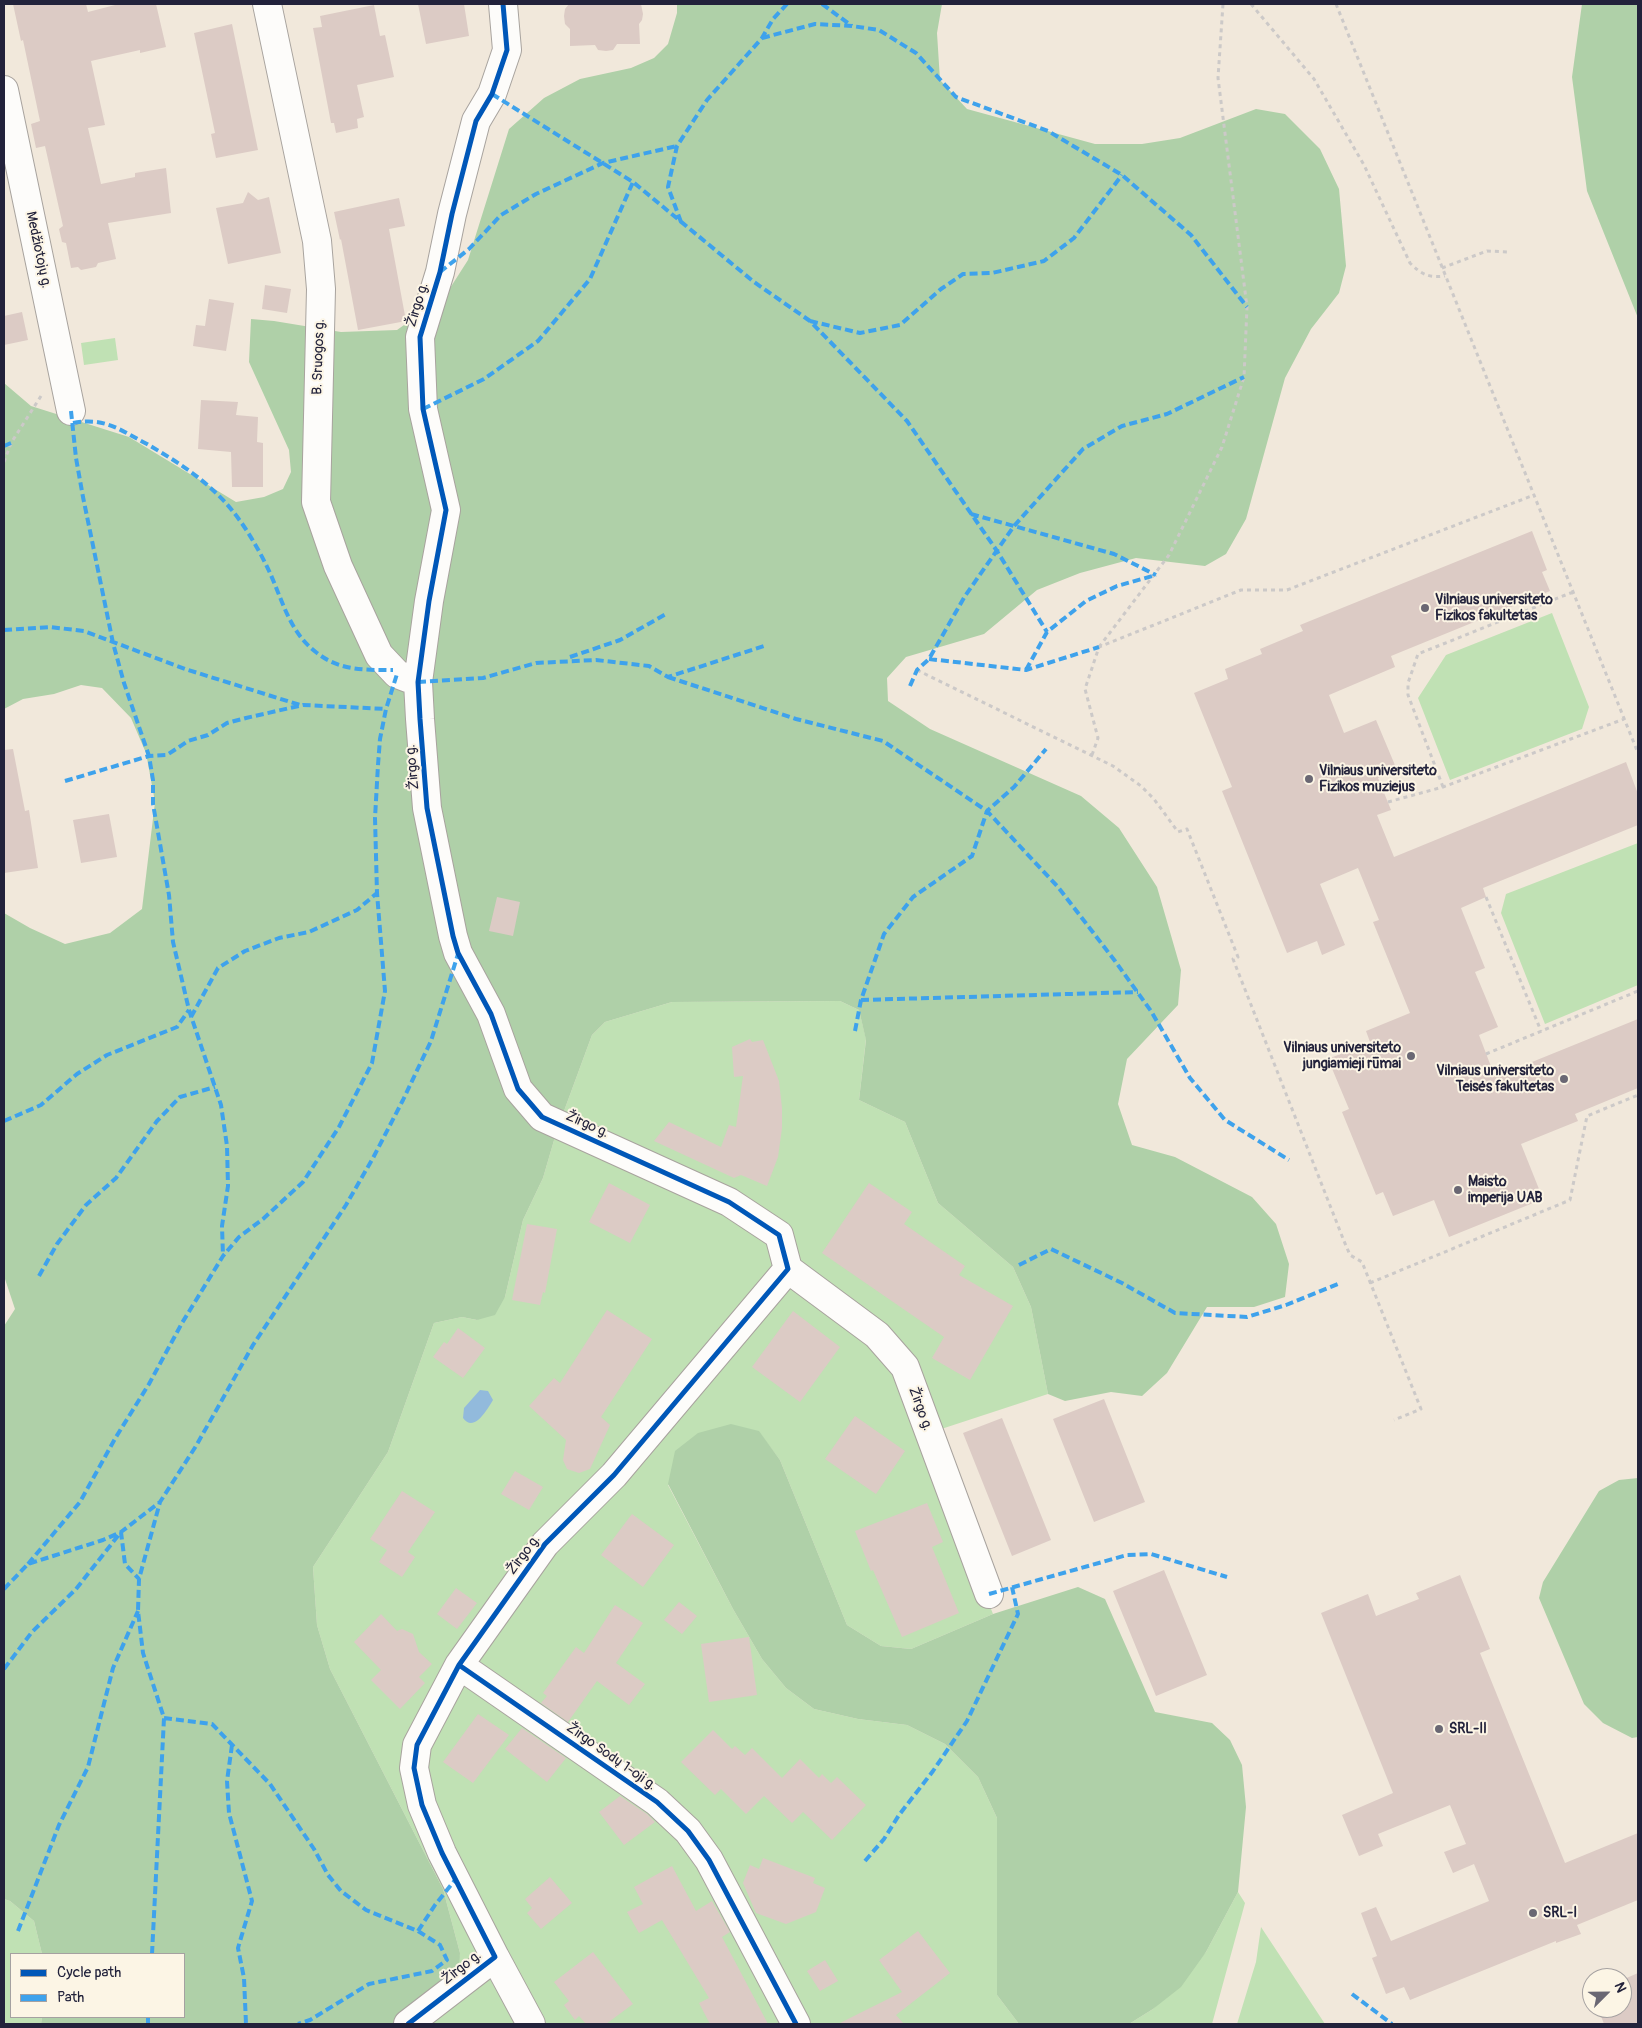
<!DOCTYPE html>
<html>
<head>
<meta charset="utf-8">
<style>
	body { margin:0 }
	#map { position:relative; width:1642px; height:2028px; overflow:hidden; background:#f1e8db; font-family:Pangolin,sans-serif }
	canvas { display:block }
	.frame { position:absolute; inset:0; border:5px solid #22223b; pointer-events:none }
	.legend { position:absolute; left:10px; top:1953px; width:175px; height:65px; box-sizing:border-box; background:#fcf5e5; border:1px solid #a5a1a1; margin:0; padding:6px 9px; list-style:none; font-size:15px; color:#22223b }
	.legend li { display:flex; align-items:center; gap:10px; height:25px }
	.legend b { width:25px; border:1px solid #a5a1a1 }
	.north { position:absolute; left:1582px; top:1968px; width:50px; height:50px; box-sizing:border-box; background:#fcf5e5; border:1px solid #a5a1a1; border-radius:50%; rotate:67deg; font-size:14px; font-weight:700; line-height:20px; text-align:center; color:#22223b }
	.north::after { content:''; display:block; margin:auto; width:18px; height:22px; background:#6a6773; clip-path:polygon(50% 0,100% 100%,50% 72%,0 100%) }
</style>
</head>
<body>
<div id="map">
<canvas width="1642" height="2028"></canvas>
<div class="frame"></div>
<ul class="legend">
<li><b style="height:6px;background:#0057b8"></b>Cycle path</li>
<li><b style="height:6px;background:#3ea2ec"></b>Path</li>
</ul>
<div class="north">N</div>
</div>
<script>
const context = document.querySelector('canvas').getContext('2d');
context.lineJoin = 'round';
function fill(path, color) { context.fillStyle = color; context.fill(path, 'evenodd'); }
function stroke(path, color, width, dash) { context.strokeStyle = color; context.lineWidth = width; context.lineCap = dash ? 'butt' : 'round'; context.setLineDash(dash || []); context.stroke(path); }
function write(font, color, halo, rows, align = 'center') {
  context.font = font + ' Pangolin,sans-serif'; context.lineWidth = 4; context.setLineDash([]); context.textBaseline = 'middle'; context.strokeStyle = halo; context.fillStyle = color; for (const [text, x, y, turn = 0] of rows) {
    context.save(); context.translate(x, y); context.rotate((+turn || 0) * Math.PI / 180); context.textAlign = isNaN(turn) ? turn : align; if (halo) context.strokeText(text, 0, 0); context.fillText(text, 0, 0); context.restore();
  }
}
const green = new Path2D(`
	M 115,338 L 118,360 L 84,365 L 81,343 Z
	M 1552,613 L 1589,707 L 1582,729 L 1450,780 L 1418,698 L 1446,655 Z
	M 1638,843 L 1638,985 L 1545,1024 L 1501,913 L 1506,894 Z
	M 840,1001 L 859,1010 L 866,1039 L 859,1100 L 905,1122 L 938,1203 L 1013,1267 L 1031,1307 L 1048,1394 L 923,1435 L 993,1614 L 911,1649 L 881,1646 L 847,1625 L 780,1460 L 758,1431 L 668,1485 L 733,1609 L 762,1659 L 786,1688 L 814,1709 L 858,1719 L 907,1725 L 945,1744 L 978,1777 L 997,1818 L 997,1995 L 1019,2024 L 393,2024 L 453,1979 L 460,1953 L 443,1889 L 330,1669 L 317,1625 L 313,1567 L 388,1452 L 434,1323 L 462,1317 L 477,1320 L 505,1297 L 523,1220 L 543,1178 L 557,1130 L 592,1035 L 605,1022 L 672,1002 Z
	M 1238,1892 L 1245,1903 L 1212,2024 L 1129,2024 L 1153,2009 L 1206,1952 Z
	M 4,1899 L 10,1901 L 34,1921 L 42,1954 L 11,1954 L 11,2017 L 42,2017 L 41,2024 L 4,2024 Z
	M 1261,1927 L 1325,2024 L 1237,2024 L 1256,1962 Z`);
const forest = new Path2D(`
	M 677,4 L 942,4 L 937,33 L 940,80 L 967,109 L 1095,144 L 1142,144 L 1180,138 L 1256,109 L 1285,114 L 1320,149 L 1339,189 L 1346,266 L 1339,293 L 1311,329 L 1285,378 L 1246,519 L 1226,554 L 1205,566 L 1136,558 L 1080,573 L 1037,590 L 984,634 L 906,657 L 887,678 L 888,701 L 930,729 L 1081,796 L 1119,828 L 1157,887 L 1181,970 L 1178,1005 L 1127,1059 L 1118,1104 L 1132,1145 L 1175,1157 L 1252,1197 L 1276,1224 L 1289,1264 L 1285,1297 L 1254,1307 L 1207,1307 L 1167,1373 L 1142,1396 L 1111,1392 L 1065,1401 L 1048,1394 L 1031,1307 L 1013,1267 L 938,1203 L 905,1122 L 859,1100 L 866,1040 L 859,1010 L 840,1001 L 672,1002 L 605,1022 L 592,1035 L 557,1130 L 543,1178 L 523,1220 L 505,1297 L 495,1315 L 477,1320 L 462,1317 L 434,1323 L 388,1452 L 313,1567 L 317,1625 L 330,1669 L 443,1889 L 460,1953 L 459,1967 L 453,1979 L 393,2024 L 41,2024 L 42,2017 L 184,2017 L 184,1954 L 42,1954 L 34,1921 L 10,1901 L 4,1899 L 4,1326 L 15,1309 L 4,1276 L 4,913 L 30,928 L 65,944 L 110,933 L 142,909 L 155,802 L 146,753 L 131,718 L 102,688 L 81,685 L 54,694 L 23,699 L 4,709 L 4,383 L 31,406 L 129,437 L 236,502 L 264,497 L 283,489 L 291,472 L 289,450 L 249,362 L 251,319 L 274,321 L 341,332 L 397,330 L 445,296 L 468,260 L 509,129 L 544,98 L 580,79 L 631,68 L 654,58 L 668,44 L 677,13 Z
	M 1582,4 L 1638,4 L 1638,318 L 1587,191 L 1572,77 Z
	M 731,1424 L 759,1431 L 780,1460 L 847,1625 L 881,1646 L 911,1649 L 993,1614 L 1078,1587 L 1105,1599 L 1155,1712 L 1212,1723 L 1230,1740 L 1242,1765 L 1246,1807 L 1238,1892 L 1206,1952 L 1181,1987 L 1153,2009 L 1129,2024 L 1019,2024 L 997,1995 L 997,1818 L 978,1777 L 945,1744 L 907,1725 L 858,1719 L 814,1709 L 786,1688 L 762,1659 L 733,1609 L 668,1484 L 675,1451 L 698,1433 Z
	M 1638,1478 L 1638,1737 L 1632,1738 L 1603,1723 L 1584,1704 L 1539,1598 L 1543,1582 L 1599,1491 L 1619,1480 Z`);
const water = new Path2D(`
	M 480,1390 L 488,1391 L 493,1400 C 487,1410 474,1433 463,1418 L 464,1408 Z`);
const building = new Path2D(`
	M 13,4 L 86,4 L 88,12 L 119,4 L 156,4 L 166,47 L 140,53 L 140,50 L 91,61 L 105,125 L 88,128 L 101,184 L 135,177 L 135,173 L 166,168 L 171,213 L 108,223 L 116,259 L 98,263 L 96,267 L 81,270 L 78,267 L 71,268 L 66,243 L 62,242 L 59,229 L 63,226 L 45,146 L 36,148 L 31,124 L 40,121 L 23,40 L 21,41 Z
	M 418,4 L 464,4 L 469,36 L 426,44 Z
	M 569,4 L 641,4 L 643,14 L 642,20 L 639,24 L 640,44 L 617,44 L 613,50 L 606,51 L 598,50 L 595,45 L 570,46 L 570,29 L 565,24 L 564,16 L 565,9 Z
	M 374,5 L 380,36 L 385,35 L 394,77 L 357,85 L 364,117 L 357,119 L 358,128 L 336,133 L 334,123 L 331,123 L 313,28 L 322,27 L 320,16 Z
	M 232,24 L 258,150 L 216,158 L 211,134 L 215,133 L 194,33 Z
	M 248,192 L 258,200 L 269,197 L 281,253 L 228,264 L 216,208 L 243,203 Z
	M 399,198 L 405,226 L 389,229 L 406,321 L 358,330 L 341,239 L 340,240 L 334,212 Z
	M 265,285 L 291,289 L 287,313 L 262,309 Z
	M 209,299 L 234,303 L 226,351 L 193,346 L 196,325 L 205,326 Z
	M 22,312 L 28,340 L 4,345 L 4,316 Z
	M 201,400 L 238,402 L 236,415 L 258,417 L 257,442 L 263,443 L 263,487 L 232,487 L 231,452 L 198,449 Z
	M 1532,531 L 1547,570 L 1542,572 L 1550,591 L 1391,656 L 1395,667 L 1329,695 L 1344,733 L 1376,720 L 1397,770 L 1378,778 L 1391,810 L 1377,815 L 1394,857 L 1626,762 L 1638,794 L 1638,825 L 1483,888 L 1486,897 L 1461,908 L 1485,968 L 1475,972 L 1498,1027 L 1479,1035 L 1495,1077 L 1638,1019 L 1638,1088 L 1575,1114 L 1578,1121 L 1521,1144 L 1543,1199 L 1449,1237 L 1434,1200 L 1393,1216 L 1383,1192 L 1376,1195 L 1342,1112 L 1349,1109 L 1328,1059 L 1370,1042 L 1366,1031 L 1410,1013 L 1373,922 L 1379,920 L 1358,868 L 1320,884 L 1345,945 L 1322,955 L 1317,941 L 1287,953 L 1222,791 L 1232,787 L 1194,693 L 1228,679 L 1225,669 L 1262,654 L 1260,649 L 1303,631 L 1300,625 Z
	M 13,749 L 25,811 L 29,810 L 38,868 L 4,873 L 4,750 Z
	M 109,814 L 117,857 L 81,863 L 73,820 Z
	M 497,897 L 520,902 L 513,936 L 489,931 Z
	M 750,1039 L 752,1042 L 763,1040 L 779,1081 L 782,1108 L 782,1128 L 778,1157 L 767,1186 L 741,1175 L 734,1178 L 654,1141 L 669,1122 L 721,1147 L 729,1125 L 736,1127 L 743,1076 L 734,1077 L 732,1047 Z
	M 609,1183 L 650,1205 L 630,1243 L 589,1222 Z
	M 869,1183 L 912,1212 L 904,1224 L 965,1266 L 959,1275 L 1013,1306 L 970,1380 L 932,1358 L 944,1337 L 822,1253 Z
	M 527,1224 L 557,1229 L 545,1293 L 543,1292 L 540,1305 L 512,1300 Z
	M 607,1310 L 652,1339 L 601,1417 L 610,1425 L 590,1469 L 579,1473 L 567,1469 L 563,1460 L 566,1440 L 529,1406 L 554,1378 L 560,1383 Z
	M 793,1311 L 840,1347 L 800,1402 L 752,1367 Z
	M 458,1328 L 485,1348 L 463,1378 L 433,1357 L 444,1342 L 447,1344 Z
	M 1104,1399 L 1145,1502 L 1094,1522 L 1053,1419 Z
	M 855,1416 L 905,1451 L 876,1494 L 825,1459 Z
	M 1002,1418 L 1051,1540 L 1012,1556 L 963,1433 Z
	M 515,1471 L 543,1487 L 529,1510 L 501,1494 Z
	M 402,1491 L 435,1512 L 408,1552 L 415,1557 L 402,1577 L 379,1562 L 387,1550 L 370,1539 Z
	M 927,1503 L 943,1542 L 932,1547 L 959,1613 L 902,1637 L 873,1570 L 871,1571 L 855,1531 Z
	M 632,1514 L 674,1545 L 643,1587 L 601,1555 Z
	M 1164,1570 L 1207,1675 L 1156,1696 L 1113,1591 Z
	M 1460,1575 L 1490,1649 L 1480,1653 L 1565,1863 L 1638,1833 L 1638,1900 L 1577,1925 L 1581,1934 L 1556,1943 L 1556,1941 L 1410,2000 L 1404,1987 L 1386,1994 L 1372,1958 L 1377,1956 L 1361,1913 L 1376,1907 L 1391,1941 L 1489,1901 L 1474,1864 L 1453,1873 L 1444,1852 L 1466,1844 L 1450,1805 L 1378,1834 L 1383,1846 L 1359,1856 L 1342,1815 L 1393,1793 L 1321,1613 L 1368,1594 L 1376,1616 L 1419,1599 L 1416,1593 Z
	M 456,1588 L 477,1603 L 457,1629 L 437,1614 Z
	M 679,1602 L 697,1616 L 682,1634 L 664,1620 Z
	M 615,1605 L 643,1623 L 616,1663 L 645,1684 L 629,1705 L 597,1681 L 568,1722 L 541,1703 L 547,1696 L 543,1693 L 576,1647 L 584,1653 Z
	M 381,1614 L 397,1631 L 402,1629 L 413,1634 L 419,1652 L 432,1664 L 419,1677 L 425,1683 L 400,1709 L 371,1680 L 381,1670 L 354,1642 Z
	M 749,1637 L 757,1695 L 709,1702 L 701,1644 Z
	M 478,1714 L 509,1735 L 473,1783 L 443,1762 Z
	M 522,1728 L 566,1758 L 547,1782 L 505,1749 Z
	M 713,1730 L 732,1749 L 735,1746 L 745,1755 L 752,1748 L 782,1778 L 800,1759 L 819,1778 L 822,1774 L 831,1783 L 837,1777 L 866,1805 L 832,1840 L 803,1812 L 792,1823 L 764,1796 L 746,1814 L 721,1789 L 715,1795 L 681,1762 Z
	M 620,1796 L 647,1814 L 655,1822 L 624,1845 L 599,1812 Z
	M 763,1858 L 815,1878 L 813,1883 L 825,1888 L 816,1912 L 786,1924 L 756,1913 L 743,1883 L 750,1865 L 759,1869 Z
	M 672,1866 L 696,1911 L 712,1901 L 730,1932 L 722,1937 L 768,2024 L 710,2024 L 699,2003 L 709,1998 L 662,1920 L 639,1933 L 627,1912 L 643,1904 L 634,1887 Z
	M 550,1877 L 572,1903 L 541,1929 L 527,1913 L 532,1908 L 525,1899 Z
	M 918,1931 L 950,1973 L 896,2015 L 904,2024 L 838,2024 L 902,1992 L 879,1960 Z
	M 593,1952 L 633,2004 L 606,2024 L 586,2024 L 579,2016 L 575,2020 L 564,2005 L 569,2001 L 554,1982 Z
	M 825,1960 L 838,1981 L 820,1991 L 807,1971 Z
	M 1638,1973 L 1638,2024 L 1604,2024 L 1598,2008 L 1622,2008 L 1622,1980 Z`);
const path = new Path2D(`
	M 1251,4 L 1314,79 L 1364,165 L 1410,263 C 1421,274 1428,278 1445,276
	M 1336,4 L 1638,753
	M 1442,268 L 1487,251 L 1509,252
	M 4,462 L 11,443 L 41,396
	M 1099,647 L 1169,555 L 1222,447 L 1244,377 L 1247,307 L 1218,78 L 1223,4
	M 917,670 L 1113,766 L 1141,786 L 1154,799 L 1178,832 L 1187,829 L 1238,957 L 1233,959 L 1344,1241 L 1350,1255 L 1362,1262 L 1421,1409 L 1394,1420
	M 1092,755 L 1098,738 L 1085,689 L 1099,647 L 1241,590 L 1287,590 L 1534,495
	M 1443,787 L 1408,695 L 1408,683 L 1418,654 L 1573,592
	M 1388,802 L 1443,787 L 1624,719
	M 1486,897 L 1541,1031
	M 1486,1054 L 1638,991
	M 1370,1283 L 1570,1200 L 1587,1116 L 1638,1095`);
const minor = new Path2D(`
	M 267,4 L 317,241 L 321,289 L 316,502 L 338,566 L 379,655 L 397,674 L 418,682
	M 4,90 L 71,411
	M 788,1269 L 877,1335 L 905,1367 L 989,1594
	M 459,1665 L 657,1802 L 688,1831 L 709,1860 L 796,2024
	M 495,1957 L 531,2024
	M 408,2024 L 495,1957 L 442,1853 L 422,1805 L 414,1768 L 417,1745 L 459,1665 L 545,1544 L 614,1475 L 788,1269 L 779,1235 L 729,1202 L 542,1117 L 518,1089 L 491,1014 L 458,953 L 453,936 L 427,808 L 420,719 L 418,682 L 429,601 L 446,510 L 423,409 L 420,337 L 440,272 L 452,214 L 476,121 L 492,94 L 507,50 L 503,4`);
const quiet = new Path2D(`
	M 822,4 L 852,26
	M 762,38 L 815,24 L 852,26 L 879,30 L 916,53 L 956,97 L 1048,131 L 1122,175 L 1191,235 L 1247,307
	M 492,94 L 633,182 L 754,282 L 810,321 L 907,421 L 997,551 L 1047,632
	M 681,222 L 668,187 L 677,146 L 707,100 L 762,38 L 773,19 L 787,4
	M 440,272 L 469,249 L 501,215 L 536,194 L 603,163 L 677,146
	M 810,321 L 860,333 L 900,325 L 941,289 L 963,274 L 992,273 L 1044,261 L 1074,238 L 1122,175
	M 423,409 L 484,379 L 538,341 L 590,279 L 633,182
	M 71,411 L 76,458 L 83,497 L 113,643 L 124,683 L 149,756 L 153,780 L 153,804 L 169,895 L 173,942 L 189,1010 L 221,1105 L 227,1146 L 228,1186 L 222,1226 L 223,1256
	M 73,423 C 105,417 120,430 147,444 C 171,458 195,473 215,492 C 238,513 257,545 270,573 C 283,602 290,633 317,653 C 340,671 366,670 393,670
	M 4,446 L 11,443
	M 971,514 L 1114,554 L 1156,575
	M 4,630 L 50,627 L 84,631 L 185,669 L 300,705
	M 570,657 L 620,640 L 666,614
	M 929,659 L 1026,670 L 1099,647
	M 1026,670 L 1047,632 L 1086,601 L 1117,586 L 1156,575
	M 668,677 L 796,719 L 883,741 L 987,811 L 1058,887 L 1115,961 L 1151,1011 L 1190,1078 L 1225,1120 L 1289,1160
	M 418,682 L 483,678 L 536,663 L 596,660 L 649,666 L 668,677 L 764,646
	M 910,686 L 917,670 L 929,659 L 965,596 L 1014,526 L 1083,449 L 1122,426 L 1167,414 L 1244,377
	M 65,781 L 149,756 L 167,755 L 188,741 L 208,735 L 227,723 L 246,718 L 303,705 L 386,709
	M 861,1000 L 1138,992
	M 191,1017 L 218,968 L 245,951 L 279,938 L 309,932 L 357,910 L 377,893
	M 855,1031 L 861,1000 L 884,934 L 913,897 L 972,856 L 987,811 L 1014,787 L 1046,749
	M 4,1121 L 41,1105 L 77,1074 L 107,1055 L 177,1027 L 189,1010
	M 1019,1265 L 1051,1249 L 1122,1283 L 1175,1313 L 1247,1317 L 1286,1305 L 1338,1284
	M 39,1276 L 57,1244 L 86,1205 L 116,1178 L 157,1121 L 180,1097 L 215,1087
	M 28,1564 L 80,1502 L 116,1437 L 149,1384 L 182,1323 L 223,1256 L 239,1237 L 263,1219 L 303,1182 L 339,1127 L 372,1063 L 385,991 L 377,893 L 375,818 L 378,765 L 380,739 L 386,709 L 397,674
	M 4,1589 L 28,1564 L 103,1540 L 121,1532 L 160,1502 L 196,1446 L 253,1345 L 346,1205 L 373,1158 L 403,1100 L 431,1041 L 458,954
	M 989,1594 L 1127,1555 L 1151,1554 L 1227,1577
	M 4,1669 L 32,1632 L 76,1589 L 121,1532 L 125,1564 L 139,1579
	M 164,1718 L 212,1724 L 270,1784 L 314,1849 L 328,1875 L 341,1891 L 366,1910 L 418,1931 L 440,1945 L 447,1960 L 432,1971 L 369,1984 L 310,2020 L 298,2024
	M 232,1745 L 227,1781 L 229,1813 L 252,1901 L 238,1948 L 244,1978 L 246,2024
	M 865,1861 L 884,1839 L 899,1815 L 933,1771 L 967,1721 L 1018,1614 L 1012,1587
	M 18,1931 L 59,1825 L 88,1767 L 113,1668 L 138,1611
	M 418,1931 L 435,1905 L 455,1880
	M 152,1954 L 164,1718 L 143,1653 L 138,1611 L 139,1579 L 160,1502
	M 1352,1994 L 1392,2024
	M 148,2024 L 148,2017`);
const cycleway = new Path2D(`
	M 459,1665 L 657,1802 L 688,1831 L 709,1860 L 796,2024
	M 408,2024 L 495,1957 L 442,1853 L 422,1805 L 414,1768 L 417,1745 L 459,1665 L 545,1544 L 614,1475 L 788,1269 L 779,1235 L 729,1202 L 542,1117 L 518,1089 L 491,1014 L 458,953 L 453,936 L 427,808 L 420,719 L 418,682 L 429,601 L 446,510 L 423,409 L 420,337 L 440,272 L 452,214 L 476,121 L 492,94 L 507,50 L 503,4`);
const markers = [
	[1425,608,5,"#6a6773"],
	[1309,779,5,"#6a6773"],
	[1411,1056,5,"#6a6773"],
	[1564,1079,5,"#6a6773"],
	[1458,1190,5,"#6a6773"],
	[1439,1729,5,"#6a6773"],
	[1533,1913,5,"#6a6773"]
];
const streetNames = [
	["Medžiotojų g.",38,250,78],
	["Žirgo g.",418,305,-73],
	["B. Sruogos g.",319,357,-88],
	["Žirgo g.",413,767,-95],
	["Žirgo g.",587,1125,24],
	["Žirgo g.",920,1409,70],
	["Žirgo g.",524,1555,-53],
	["Žirgo Sodų 1-oji g.",611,1757,35],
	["Žirgo g.",462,1968,-38]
];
const poiNames = [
	["Vilniaus universiteto",1435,600],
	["Fizikos fakultetas",1435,616],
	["Vilniaus universiteto",1319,771],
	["Fizikos muziejus",1319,787],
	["Vilniaus universiteto",1401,1048,"right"],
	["jungiamieji rūmai",1401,1064,"right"],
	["Vilniaus universiteto",1554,1071,"right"],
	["Teisės fakultetas",1554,1087,"right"],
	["Maisto",1468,1182],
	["imperija UAB",1468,1198],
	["SRL-II",1449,1729],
	["SRL-I",1543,1913]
];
fill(green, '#c0e1b4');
fill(forest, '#afd0a8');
fill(water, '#92badc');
fill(building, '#dccbc5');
stroke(minor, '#a8a39e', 30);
stroke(path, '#ccc9c8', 3, [4, 4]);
stroke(minor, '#fdfcfa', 28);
stroke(quiet, '#3ea2ec', 4, [8, 4]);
stroke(cycleway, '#0057b8', 5);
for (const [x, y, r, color] of markers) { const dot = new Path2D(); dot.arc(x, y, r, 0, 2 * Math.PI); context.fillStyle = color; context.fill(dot); stroke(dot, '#fcf5e5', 2); }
write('14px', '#22223b', '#fcf5e5', streetNames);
write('bold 14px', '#22223b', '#fcf5e5', poiNames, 'left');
</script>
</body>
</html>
